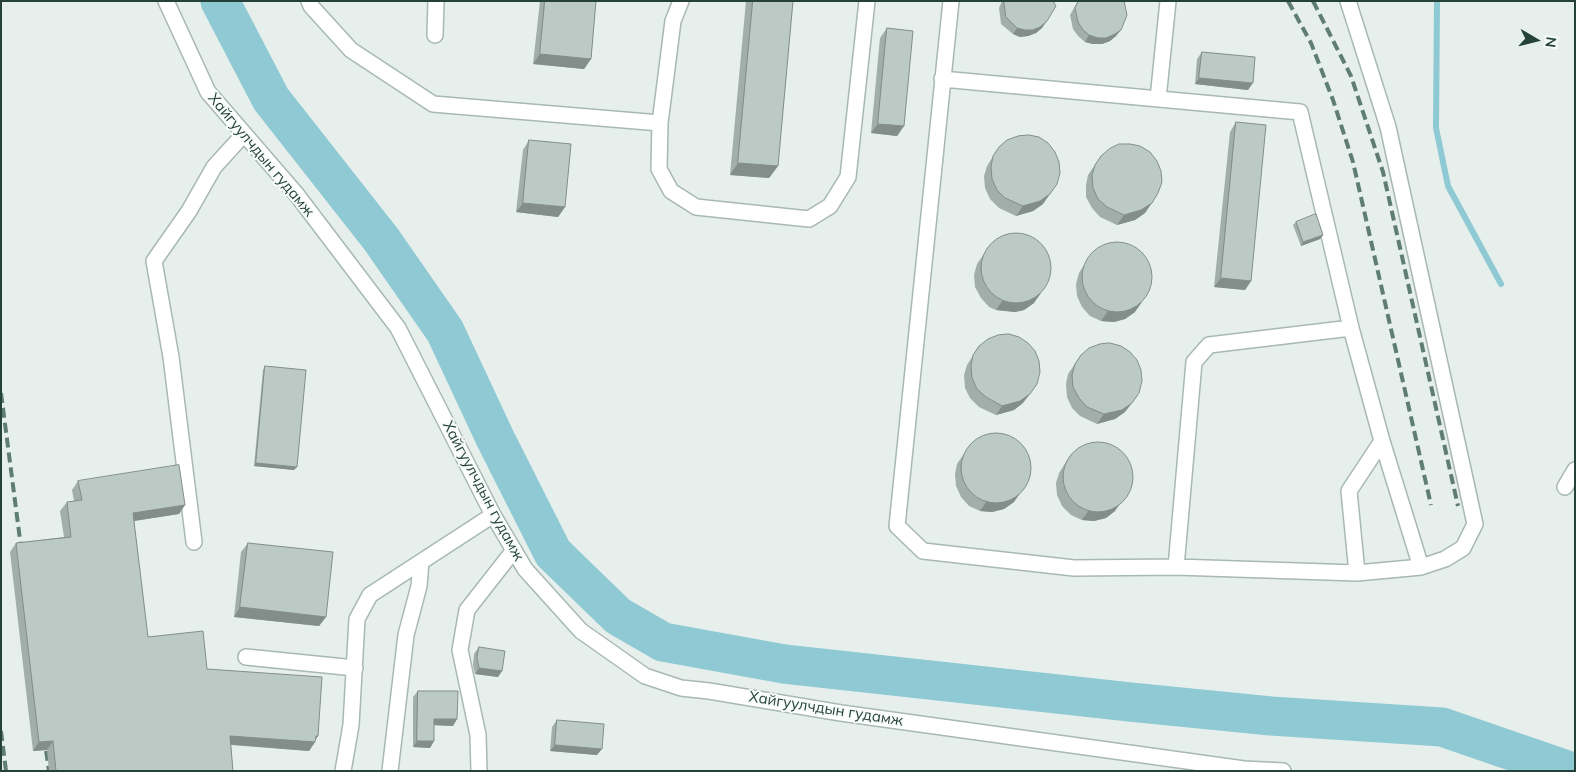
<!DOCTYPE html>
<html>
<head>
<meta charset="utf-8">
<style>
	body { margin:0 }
	#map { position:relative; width:1576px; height:772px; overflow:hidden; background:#e6efeb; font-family:Mulish,sans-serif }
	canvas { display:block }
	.frame { position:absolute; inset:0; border:2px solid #24423a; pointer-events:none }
	.north { position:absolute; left:1511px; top:15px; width:50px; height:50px; -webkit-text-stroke:4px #f7fbf9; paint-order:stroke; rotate:98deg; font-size:14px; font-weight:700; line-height:20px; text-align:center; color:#24423a }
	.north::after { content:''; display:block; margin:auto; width:18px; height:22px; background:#24423a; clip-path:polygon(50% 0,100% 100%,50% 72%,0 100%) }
</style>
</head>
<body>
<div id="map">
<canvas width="1576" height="772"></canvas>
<div class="frame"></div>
<div class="north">N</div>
</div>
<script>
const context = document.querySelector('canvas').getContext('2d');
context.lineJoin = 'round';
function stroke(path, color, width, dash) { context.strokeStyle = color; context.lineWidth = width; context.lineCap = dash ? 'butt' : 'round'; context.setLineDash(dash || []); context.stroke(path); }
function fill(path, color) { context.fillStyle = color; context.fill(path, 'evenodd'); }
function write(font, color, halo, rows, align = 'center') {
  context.font = font + ' Mulish,sans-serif'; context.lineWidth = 4; context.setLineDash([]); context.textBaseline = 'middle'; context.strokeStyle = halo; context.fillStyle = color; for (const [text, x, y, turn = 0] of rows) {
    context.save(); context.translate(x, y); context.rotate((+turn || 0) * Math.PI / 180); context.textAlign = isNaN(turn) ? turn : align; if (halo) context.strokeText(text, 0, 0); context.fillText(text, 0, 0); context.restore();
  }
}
const stream = new Path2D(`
	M 1437,1 L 1436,128 L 1448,186 L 1501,284`);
const river = new Path2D(`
	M 220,1 L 271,99 L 381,239 L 445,331 L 495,438 L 553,553 L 618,616 L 663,642 L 784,664 L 1130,702 L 1271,716 L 1442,727 L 1570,771`);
const minor = new Path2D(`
	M 166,1 L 208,92 L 297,195 L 398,328 L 493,515 L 525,569 L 581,631 L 645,676 L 681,688 L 709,691 L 841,713 L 1244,769 L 1283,771
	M 309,1 L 311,6 L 351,50 L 433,104 L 660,123
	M 681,1 L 673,21 L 660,123 L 659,169 L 671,191 L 696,207 L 809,219 L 830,206 L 848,177 L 867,1
	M 951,1 L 897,526 L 923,551 L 1074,568 L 1176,567 L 1357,573 L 1421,567 L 1445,559 L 1463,548 L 1475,524 L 1388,127 L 1348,1
	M 435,35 L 436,1
	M 942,79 L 1300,112 L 1351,328 L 1382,441 L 1421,567
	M 1158,99 L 1168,1
	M 1565,487 L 1575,470
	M 194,542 L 171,357 L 154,261 L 189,211 L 214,167 L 244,134
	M 1176,567 L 1194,362 L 1209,345 L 1351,328
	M 1357,573 L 1349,491 L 1382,441
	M 246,657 L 355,668
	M 343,771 L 351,725 L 357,619 L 370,595 L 493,515
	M 390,771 L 406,635 L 419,586 L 421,562
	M 479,771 L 478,735 L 460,650 L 467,610 L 514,550`);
const rail = new Path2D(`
	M 1288,1 L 1311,43 L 1333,100 L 1353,162 L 1431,505
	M 1313,1 L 1351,76 L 1383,172 L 1458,506
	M 1,393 L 22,555
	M 1,731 L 6,771
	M 44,736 L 49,771`);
const wall = new Path2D(`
	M 540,1 L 596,1 L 591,59 L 584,69 L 533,64 Z
	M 746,1 L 793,1 L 778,166 L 769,178 L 730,175 Z
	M 1002,1 L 1053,1 L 1042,28 L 1036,33 L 1028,36 L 1020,37 L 1013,34 L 1001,24 L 999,8 Z
	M 1078,1 L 1124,1 L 1116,36 L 1110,41 L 1102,44 L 1093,44 L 1085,42 L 1078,36 L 1073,29 L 1070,15 Z
	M 887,28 L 904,126 L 897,136 L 871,133 L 880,38 Z
	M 1202,52 L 1248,90 L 1195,84 L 1197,59 Z
	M 1236,122 L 1251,281 L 1245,290 L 1214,287 L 1230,132 Z
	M 529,140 L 565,207 L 558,217 L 516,212 L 523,150 Z
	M 999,147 L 1043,204 L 1033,211 L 1016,216 L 999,208 L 990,199 L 985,188 L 984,176 L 987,166 Z
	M 1101,156 L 1145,213 L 1135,220 L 1117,225 L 1100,217 L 1092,208 L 1086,197 L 1086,185 L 1088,175 Z
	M 1296,222 L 1323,235 L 1320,239 L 1301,246 L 1293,225 Z
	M 990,245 L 1034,303 L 1024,310 L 1015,312 L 996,310 L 989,307 L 981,298 L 975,287 L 974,275 L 977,264 Z
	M 1091,254 L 1135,312 L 1125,319 L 1114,322 L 1101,321 L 1090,316 L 1082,307 L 1077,296 L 1076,284 L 1079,273 Z
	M 979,346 L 1023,403 L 1014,410 L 996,415 L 979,407 L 970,398 L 965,388 L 964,375 L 967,365 Z
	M 1081,355 L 1125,412 L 1115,419 L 1097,424 L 1080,416 L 1072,408 L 1067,397 L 1066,384 L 1068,374 Z
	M 265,366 L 294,470 L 254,466 L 263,370 Z
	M 970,445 L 1014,502 L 1004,509 L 992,512 L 980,511 L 969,506 L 961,497 L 956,486 L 955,474 L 957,464 Z
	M 1071,454 L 1115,511 L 1106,518 L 1094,521 L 1082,520 L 1071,515 L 1062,506 L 1057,495 L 1056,483 L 1059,473 Z
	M 78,481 L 185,505 L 179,514 L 134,521 L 148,637 L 207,669 L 318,736 L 315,739 L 315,742 L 309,751 L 231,745 L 233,771 L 49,771 L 47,750 L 33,751 L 10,552 L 16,543 L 64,537 L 60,511 L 67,502 L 74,501 L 72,490 Z
	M 248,543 L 326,617 L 319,626 L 234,617 L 241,552 Z
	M 479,647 L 502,671 L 498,677 L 475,674 L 473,665 L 474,654 Z
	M 418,691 L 457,719 L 453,726 L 434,725 L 434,741 L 430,748 L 413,747 L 413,697 Z
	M 557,720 L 597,755 L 550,751 L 552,727 Z`);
const shadedWall = new Path2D(`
	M 1047,21 L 1042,28 L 1036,33 L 1028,36 L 1020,37 L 1013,34 L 1017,28 Z
	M 1121,30 L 1116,36 L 1110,41 L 1102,44 L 1093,44 L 1085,42 L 1089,35 Z
	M 540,54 L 591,59 L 584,69 L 533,64 Z
	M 1199,78 L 1253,83 L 1248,90 L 1195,84 Z
	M 878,124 L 904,126 L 897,136 L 871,133 Z
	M 738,163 L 778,166 L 769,178 L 730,175 Z
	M 1050,194 L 1043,204 L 1033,211 L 1016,216 L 1023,206 Z
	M 523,203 L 565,207 L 558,217 L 516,212 Z
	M 1152,203 L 1145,213 L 1135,220 L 1117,225 L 1124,215 Z
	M 1323,235 L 1320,239 L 1301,246 L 1303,242 Z
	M 1221,278 L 1251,281 L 1245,290 L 1214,287 Z
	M 1041,293 L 1034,303 L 1024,310 L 1015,312 L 996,310 L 1003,300 Z
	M 1142,302 L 1135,312 L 1125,319 L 1114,322 L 1101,321 L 1108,311 Z
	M 1030,394 L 1023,403 L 1014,410 L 996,415 L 1002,406 Z
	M 1132,403 L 1125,412 L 1115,419 L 1097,424 L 1104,414 Z
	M 256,463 L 297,467 L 294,470 L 254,466 Z
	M 1021,492 L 1014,502 L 1004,509 L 992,512 L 980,511 L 987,501 Z
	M 1122,501 L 1115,511 L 1106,518 L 1094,521 L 1082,520 L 1089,510 Z
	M 185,505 L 179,514 L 127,522 L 133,513 Z
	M 240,607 L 326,617 L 319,626 L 234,617 Z
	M 479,668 L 502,671 L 498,677 L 475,674 Z
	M 434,719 L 457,719 L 453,726 L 430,725 Z
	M 230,736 L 318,736 L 314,742 L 315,742 L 309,751 L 224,744 Z
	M 53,741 L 47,750 L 33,751 L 39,742 Z
	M 417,741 L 434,741 L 430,748 L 413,747 Z
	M 555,745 L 602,749 L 597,755 L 550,751 Z`);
const building = new Path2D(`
	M 545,1 L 596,1 L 591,59 L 540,54 Z
	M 753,1 L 793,1 L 778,166 L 738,163 Z
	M 1004,1 L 1053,1 L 1056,6 L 1047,21 L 1040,27 L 1033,30 L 1025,30 L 1017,28 L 1006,17 Z
	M 1079,1 L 1124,1 L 1127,15 L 1121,30 L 1115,34 L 1106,38 L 1098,38 L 1089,35 L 1083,30 L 1078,22 L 1075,8 Z
	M 887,28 L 913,31 L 904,126 L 878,124 Z
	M 1202,52 L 1255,57 L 1253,83 L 1199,78 Z
	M 1236,122 L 1266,125 L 1251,281 L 1221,278 Z
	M 1029,135 L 1039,137 L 1048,143 L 1055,152 L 1059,162 L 1060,173 L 1057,184 L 1050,194 L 1040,201 L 1023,206 L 1005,198 L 997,190 L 992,179 L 991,167 L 993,156 L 999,147 L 1007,140 L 1018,136 Z
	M 529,140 L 571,144 L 565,207 L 523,203 Z
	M 1119,144 L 1130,144 L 1140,146 L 1150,152 L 1157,161 L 1161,171 L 1162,182 L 1158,193 L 1152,203 L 1141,210 L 1124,215 L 1107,207 L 1098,199 L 1093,188 L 1092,175 L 1095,165 L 1101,156 L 1109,149 Z
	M 1316,214 L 1323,235 L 1303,242 L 1296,222 Z
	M981 268a35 35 0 1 1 70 0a35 35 0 1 1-70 0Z
	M1082 277a35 35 0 1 1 70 0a35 35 0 1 1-70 0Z
	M 1009,334 L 1019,337 L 1028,343 L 1035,351 L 1039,361 L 1040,372 L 1037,384 L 1030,394 L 1020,401 L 1002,406 L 986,397 L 977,389 L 972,378 L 971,366 L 973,355 L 979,346 L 988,339 L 998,335 Z
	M 1110,343 L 1121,346 L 1130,352 L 1137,360 L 1141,370 L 1142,381 L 1139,393 L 1132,403 L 1122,410 L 1104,414 L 1087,407 L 1079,398 L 1073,387 L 1072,375 L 1075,364 L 1081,355 L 1089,348 L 1100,344 Z
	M 265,366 L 306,370 L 297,467 L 256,463 Z
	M961 468a35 35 0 1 1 70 0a35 35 0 1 1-70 0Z
	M1063 477a35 35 0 1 1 70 0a35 35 0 1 1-70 0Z
	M 179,465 L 185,505 L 133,513 L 148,637 L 203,631 L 207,669 L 322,677 L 318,736 L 316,736 L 315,742 L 230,736 L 233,771 L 56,771 L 53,741 L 39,742 L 16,543 L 71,537 L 67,502 L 82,500 L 78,481 Z
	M 248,543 L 333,552 L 326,617 L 240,607 Z
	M 479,647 L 505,651 L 502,671 L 479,668 L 477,658 Z
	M 418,691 L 458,691 L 457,719 L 434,719 L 434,741 L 417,741 Z
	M 557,720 L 604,724 L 602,749 L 555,745 Z`);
const streetNames = [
	["Хайгуулчдын гудамж",261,155,50],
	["Хайгуулчдын гудамж",483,491,62],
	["Хайгуулчдын гудамж",826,709,9]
];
stroke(stream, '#8ec9d4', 6);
stroke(river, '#8ec9d4', 39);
stroke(minor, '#a8b8b2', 18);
stroke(minor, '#fff', 15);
stroke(rail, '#5f7d75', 4, [10, 5]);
fill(wall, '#a1aea9');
fill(shadedWall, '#838d89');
fill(building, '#bbcac4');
stroke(building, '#838d89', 1);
write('15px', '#24423a', '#f7fbf9', streetNames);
</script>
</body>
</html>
